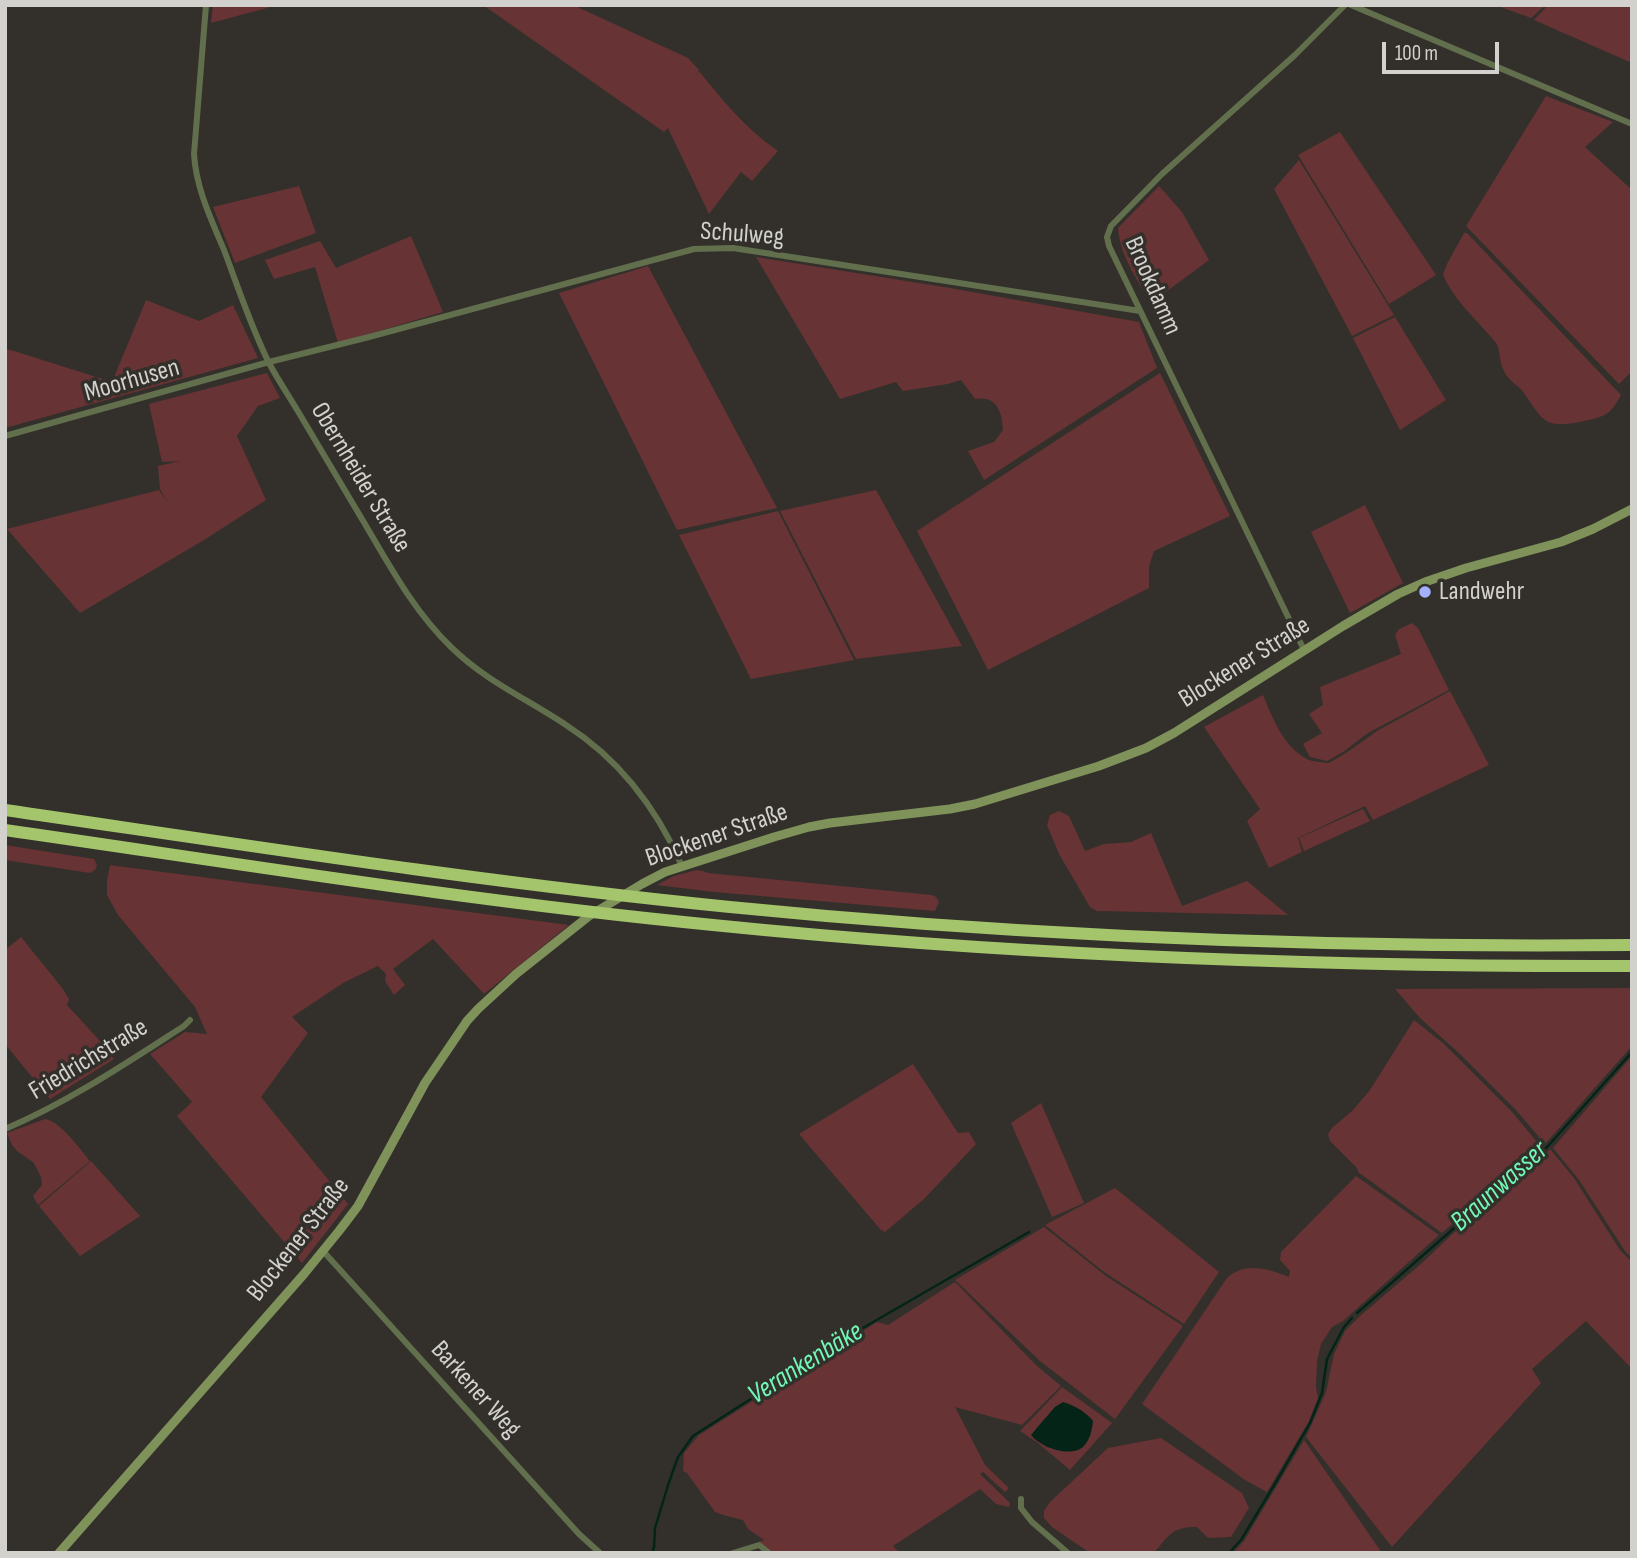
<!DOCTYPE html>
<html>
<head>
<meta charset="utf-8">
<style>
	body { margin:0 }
	#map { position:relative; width:1637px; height:1558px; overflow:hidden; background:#33302b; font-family:"Sofia Sans Condensed",sans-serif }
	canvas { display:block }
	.frame { position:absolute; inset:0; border:7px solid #d2d1cd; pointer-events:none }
	.scale { position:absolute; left:1382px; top:42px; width:117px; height:32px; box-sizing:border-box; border:4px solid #d2d1cd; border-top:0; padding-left:9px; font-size:21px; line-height:24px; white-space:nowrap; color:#d2d1cd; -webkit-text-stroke:5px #33302b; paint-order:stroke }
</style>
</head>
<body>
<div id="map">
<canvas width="1637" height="1558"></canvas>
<div class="frame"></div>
<div class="scale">100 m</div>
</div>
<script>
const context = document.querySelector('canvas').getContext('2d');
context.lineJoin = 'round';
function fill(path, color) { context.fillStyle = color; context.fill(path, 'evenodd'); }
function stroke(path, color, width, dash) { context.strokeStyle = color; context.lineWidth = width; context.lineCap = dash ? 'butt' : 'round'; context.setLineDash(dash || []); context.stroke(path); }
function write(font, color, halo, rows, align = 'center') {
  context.font = font + ' "Sofia Sans Condensed",sans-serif'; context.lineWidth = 7; context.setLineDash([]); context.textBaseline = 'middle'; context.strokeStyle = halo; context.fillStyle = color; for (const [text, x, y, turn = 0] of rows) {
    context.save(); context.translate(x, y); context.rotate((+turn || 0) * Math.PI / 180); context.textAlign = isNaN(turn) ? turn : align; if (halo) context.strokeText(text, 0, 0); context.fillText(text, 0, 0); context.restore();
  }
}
const green = new Path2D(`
	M 213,5 L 278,5 L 211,23 Z
	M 483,5 L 573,5 L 688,58 L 699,70 L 695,77 L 699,71 C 723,101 746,129 778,151 L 752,181 L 741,172 L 709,214 L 668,128 L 664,132 Z
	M 1495,5 L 1546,5 L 1531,18 Z
	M 1548,5 L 1632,5 L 1632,63 L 1534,20 Z
	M 1546,96 L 1613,122 L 1585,147 L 1632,190 L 1632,371 L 1619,384 L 1466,226 Z
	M 1340,132 L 1436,275 L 1389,304 L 1298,155 Z
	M 1299,160 L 1394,315 L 1352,336 L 1274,189 Z
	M 299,186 L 316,233 L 235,263 L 213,207 Z
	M 1159,186 L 1182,212 L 1209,260 L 1151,303 C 1137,280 1120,255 1118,228 Z
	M 1464,233 L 1467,233 L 1621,395 C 1611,414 1605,417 1584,421 C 1546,429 1544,423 1524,393 C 1518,384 1508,382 1503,369 C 1499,361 1501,351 1496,343 C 1477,319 1457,305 1443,275 L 1447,264 Z
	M 411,236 L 443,312 L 338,343 L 315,267 L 274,279 L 265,260 L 320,241 L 336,268 Z
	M 756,257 L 950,288 L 1139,322 L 1157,368 L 984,480 L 968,451 L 994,442 L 1003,430 C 1002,412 997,395 975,399 L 961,380 L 948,384 L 903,391 L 896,382 L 840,399 Z
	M 648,266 L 777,508 L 677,530 L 559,293 Z
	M 146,300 L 199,321 L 233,305 L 258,358 L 5,428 L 5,349 L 14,351 L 112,382 Z
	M 1395,317 L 1446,400 L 1400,430 L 1353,338 Z
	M 267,373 L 280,398 L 258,406 L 237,436 L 266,500 L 204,540 L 80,613 L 7,529 L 159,490 L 168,503 L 160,489 L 158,466 L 180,461 L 162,462 L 149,404 Z
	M 1160,373 L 1230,516 L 1154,551 L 1149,566 L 1149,588 L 988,670 L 917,531 Z
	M 876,490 L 962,646 L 856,659 L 780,511 Z
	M 1365,505 L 1403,583 L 1350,613 L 1311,532 Z
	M 778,511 L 854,660 L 751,679 L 679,535 Z
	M 1412,623 L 1418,628 L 1449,690 L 1368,733 L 1343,752 L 1327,761 L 1310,757 L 1303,744 L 1322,733 L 1309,714 L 1323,705 L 1320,687 L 1401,654 L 1395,635 L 1399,629 Z
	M 1450,691 L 1489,765 L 1373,820 L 1365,806 L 1298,838 L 1302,852 L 1269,868 L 1247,821 L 1260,809 L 1204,727 L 1263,695 C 1273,719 1283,746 1307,759 C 1313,762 1321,762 1329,763 L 1349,751 L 1377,731 Z
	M 1363,809 L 1370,821 L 1304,851 L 1299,838 Z
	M 1059,811 L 1069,816 L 1085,851 L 1104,844 L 1131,842 L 1151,833 L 1182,906 L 1247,881 L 1288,915 L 1097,911 L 1090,907 L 1059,854 L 1047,825 L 1050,815 Z
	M 5,845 L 94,859 L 97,865 L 95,870 L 90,873 L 5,860 Z
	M 110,865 L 117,866 L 569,925 L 484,994 L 433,939 L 393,969 L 405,985 L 394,995 L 385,981 L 386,974 L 378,966 L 343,983 L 292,1017 L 308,1033 L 261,1097 L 348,1204 L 302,1263 L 177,1116 L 192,1102 L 150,1054 L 185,1032 L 207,1034 L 195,1007 L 118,915 L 107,895 L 107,881 Z
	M 696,870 L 703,871 L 708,873 L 932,895 L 936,897 L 939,902 L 935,911 L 714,892 L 657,885 L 674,876 Z
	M 21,937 L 63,989 L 69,999 L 67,1005 C 83,1023 101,1040 114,1059 L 50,1099 L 5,1044 L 5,950 Z
	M 1632,988 L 1632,1046 L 1545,1144 L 1515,1109 L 1461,1055 L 1420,1018 L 1395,989 Z
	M 1414,1020 L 1444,1044 L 1513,1113 L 1541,1147 L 1442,1233 L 1358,1172 L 1357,1168 L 1330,1141 L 1328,1134 L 1332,1128 L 1353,1110 L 1370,1090 Z
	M 1632,1056 L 1632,1258 L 1625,1251 L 1579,1180 L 1553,1148 Z
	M 913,1064 L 958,1133 L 969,1132 L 976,1144 L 924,1199 L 885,1232 L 880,1229 L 799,1134 Z
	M 1041,1103 L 1084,1203 L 1052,1217 L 1011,1123 Z
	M 45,1119 C 60,1121 80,1149 90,1161 L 38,1205 L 33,1196 L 42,1185 L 41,1177 L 34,1163 L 17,1151 L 12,1145 L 7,1133 Z
	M 1550,1149 L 1574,1178 L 1620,1250 L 1632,1262 L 1632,1369 L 1586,1321 L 1532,1369 L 1541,1383 L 1392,1547 L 1306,1437 L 1326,1392 L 1334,1354 L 1345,1331 L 1360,1316 L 1422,1263 L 1463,1224 L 1537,1163 Z
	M 91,1161 L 140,1216 L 80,1256 L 39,1206 Z
	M 1356,1176 L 1439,1235 L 1343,1321 L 1332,1327 L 1321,1344 L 1317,1361 L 1316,1387 L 1318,1398 L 1309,1421 L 1267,1492 L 1245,1480 L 1142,1404 L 1227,1278 C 1245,1261 1269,1269 1289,1277 L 1290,1271 L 1280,1260 L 1281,1252 Z
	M 1115,1188 L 1219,1272 L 1184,1324 L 1104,1272 L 1045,1225 Z
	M 1044,1227 L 1106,1276 L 1183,1326 L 1115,1419 L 1040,1361 L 955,1280 Z
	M 955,1282 L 1036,1365 L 1061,1386 L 1022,1425 L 955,1407 L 985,1465 L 1009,1488 L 1005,1492 L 983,1472 L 980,1474 L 1010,1503 L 1009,1507 L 996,1504 L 980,1489 L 893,1546 L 900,1553 L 772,1553 L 759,1542 L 764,1540 L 748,1529 L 743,1520 L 723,1515 L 715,1512 L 687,1473 L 683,1471 L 684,1453 L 699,1435 L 877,1322 L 888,1325 Z
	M 1062,1387 L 1112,1423 L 1070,1470 L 1038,1443 L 1020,1431 ZM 1055,1407 L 1091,1434 C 1078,1456 1069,1452 1046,1447 L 1035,1430 Z
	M 1161,1438 L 1242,1493 L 1249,1508 L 1231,1537 L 1208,1538 L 1197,1527 C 1172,1527 1170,1534 1154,1553 L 1090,1553 L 1052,1527 L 1044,1518 L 1044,1511 L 1050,1502 L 1108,1448 Z
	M 1304,1440 L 1382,1553 L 1233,1553 L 1244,1541 Z`);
const water = new Path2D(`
	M 1063,1402 C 1075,1406 1085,1411 1093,1421 C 1092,1430 1090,1440 1083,1447 C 1070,1458 1040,1447 1031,1435 L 1055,1407 Z`);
const stream = new Path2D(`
	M 1357,1313 L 1548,1146 L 1632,1052
	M 652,1553 L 654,1547 L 655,1528 L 669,1482 L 678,1457 L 693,1436 L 849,1336 L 1029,1232
	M 1229,1553 L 1241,1540 L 1276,1482 L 1310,1423 L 1322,1393 L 1327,1359 L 1344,1327 L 1352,1318`);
const street = new Path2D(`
	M 206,5 L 194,154 C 196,188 211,219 224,250 C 238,287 251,327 269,363 C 278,380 289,396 299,413 C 318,445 337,477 356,509 C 385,557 411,609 452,648 C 486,681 527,699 566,725 C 619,759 657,809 682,866
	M 1351,5 L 1632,124
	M 5,436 L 269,362 L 369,337 L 694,249 L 733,248 L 1140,311
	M 1304,650 L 1109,246 L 1107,237 L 1111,226 L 1162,174 L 1295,55 L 1345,5
	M 5,1129 C 67,1103 128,1062 184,1026 L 190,1020
	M 323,1251 L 579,1534 L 600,1553
	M 1021,1499 L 1021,1508 L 1032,1522 L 1068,1553
	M 733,1553 L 759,1545 L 769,1553`);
const secondary = new Path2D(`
	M 59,1553 L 304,1274 L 339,1231 L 358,1206 L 425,1083 L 467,1021 L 478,1009 L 516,974 L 589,916 L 642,884 L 665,872 L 774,837 L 809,827 L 830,823 L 950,809 L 975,804 L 1099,766 L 1146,748 L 1174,733 L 1343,626 L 1398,594 L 1425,582 L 1466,568 L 1561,542 L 1593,529 L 1632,509`);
const highway = new Path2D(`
	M 5,810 C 246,845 487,883 730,907 C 1029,937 1331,948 1632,945
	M 5,830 C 241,864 476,902 713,925 C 1018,956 1325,967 1632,966`);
const markers = [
	[1425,592,7,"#a5b1fc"]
];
const streetNames = [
	["Schulweg",742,235,4],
	["Brookdamm",1152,286,66],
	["Moorhusen",132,381,-16],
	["Obernheider Straße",360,478,59],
	["Blockener Straße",1245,663,-32],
	["Blockener Straße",717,836,-19],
	["Friedrichstraße",89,1060,-31],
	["Blockener Straße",299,1240,-52],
	["Barkener Weg",475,1390,48]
];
const poiNames = [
	["Landwehr",1439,592]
];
const waterNames = [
	["Braunwasser",1500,1187,-42],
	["Verankenbäke",806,1364,-32]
];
fill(green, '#673334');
fill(water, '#032416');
stroke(stream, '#032416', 2.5);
stroke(street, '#626f4d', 6);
stroke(secondary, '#7e925a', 9);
stroke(highway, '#a5c56c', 12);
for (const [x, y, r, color] of markers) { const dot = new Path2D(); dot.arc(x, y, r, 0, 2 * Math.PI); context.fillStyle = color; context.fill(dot); stroke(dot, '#33302b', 2.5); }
write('26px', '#d2d1cd', '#33302b', streetNames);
write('26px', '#d2d1cd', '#33302b', poiNames, 'left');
write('italic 28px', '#71f7b6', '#33302b', waterNames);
</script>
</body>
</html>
